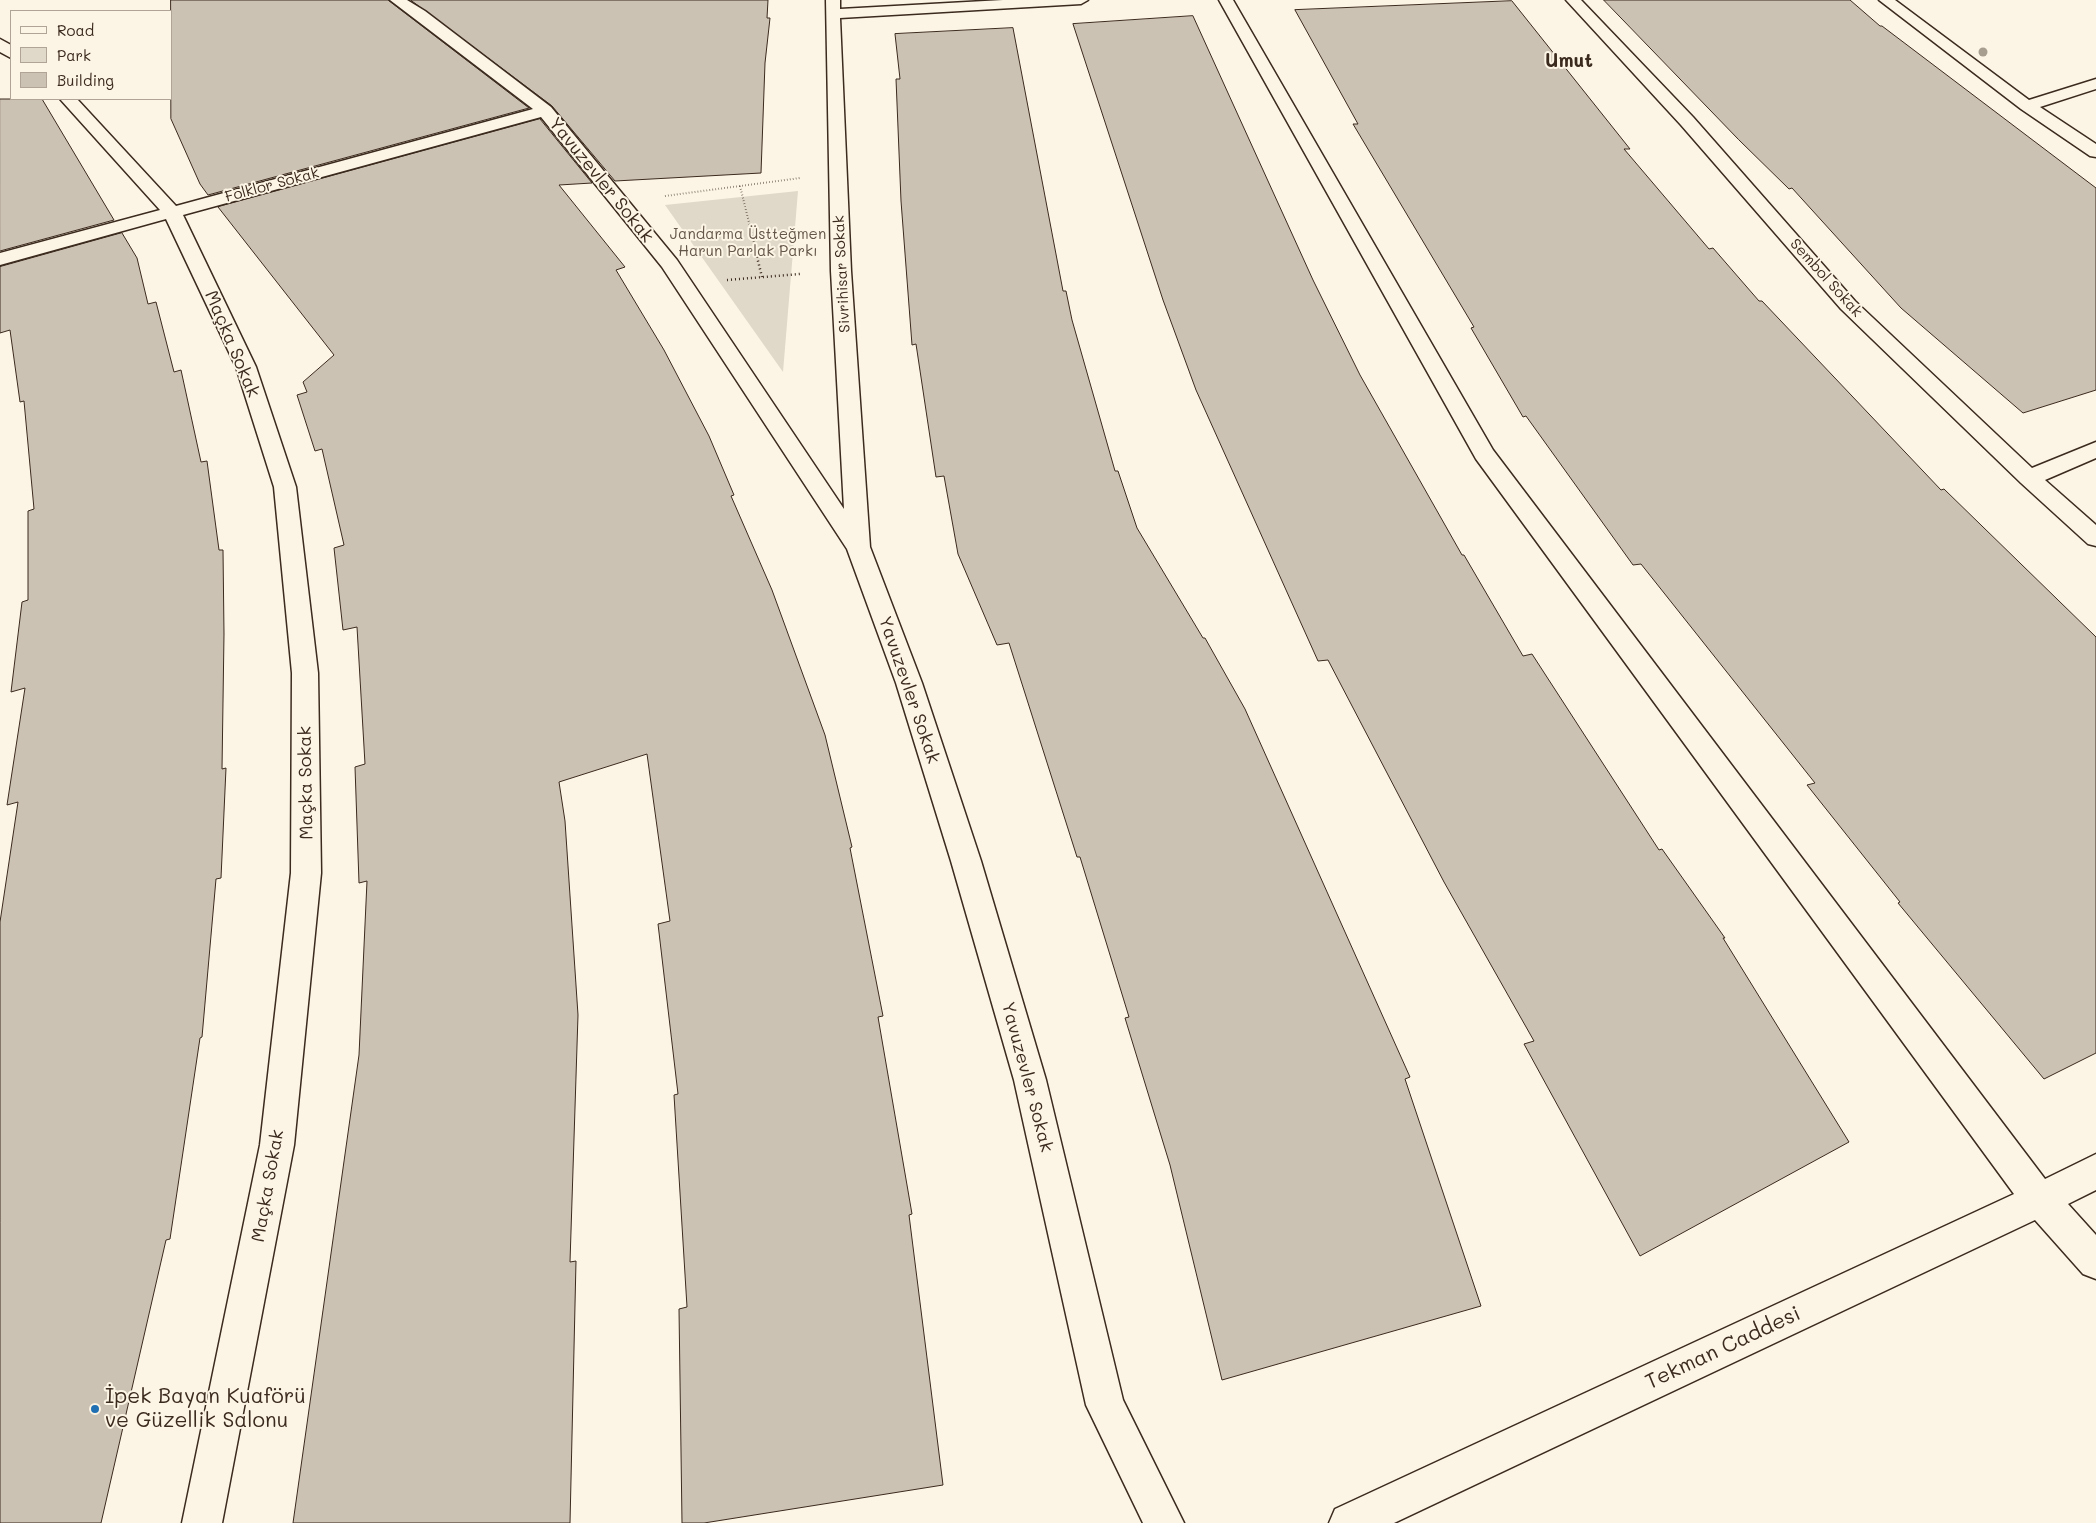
<!DOCTYPE html>
<html>
<head>
<meta charset="utf-8">
<style>
	body { margin:0 }
	#map { position:relative; width:2096px; height:1523px; overflow:hidden; background:#fcf5e5; font-family:Mali,sans-serif }
	canvas { display:block }
	.legend { position:absolute; left:10px; top:10px; width:162px; height:90px; box-sizing:border-box; background:#fcf5e5; border:1px solid #afa495; margin:0; padding:6px 9px; list-style:none; font-size:15px; color:#3b2a1e }
	.legend li { display:flex; align-items:center; gap:10px; height:25px }
	.legend b { width:25px; border:1px solid #afa495 }
</style>
</head>
<body>
<div id="map">
<canvas width="2096" height="1523"></canvas>
<ul class="legend">
<li><b style="height:6px;background:#fcf5e5"></b>Road</li>
<li><b style="height:14px;background:#e0d8c8"></b>Park</li>
<li><b style="height:14px;background:#ccc2b3"></b>Building</li>
</ul>
</div>
<script>
const context = document.querySelector('canvas').getContext('2d');
context.lineJoin = 'round';
function fill(path, color) { context.fillStyle = color; context.fill(path, 'evenodd'); }
function stroke(path, color, width, dash) { context.strokeStyle = color; context.lineWidth = width; context.lineCap = dash ? 'butt' : 'round'; context.setLineDash(dash || []); context.stroke(path); }
function write(font, color, halo, rows, align = 'center') {
  context.font = font + ' Mali,sans-serif'; context.lineWidth = 4; context.setLineDash([]); context.textBaseline = 'middle'; context.strokeStyle = halo; context.fillStyle = color; for (const [text, x, y, turn = 0] of rows) {
    context.save(); context.translate(x, y); context.rotate((+turn || 0) * Math.PI / 180); context.textAlign = isNaN(turn) ? turn : align; if (halo) context.strokeText(text, 0, 0); context.fillText(text, 0, 0); context.restore();
  }
}
const green = new Path2D(`
	M 798,191 L 783,372 L 665,205 Z`);
const building = new Path2D(`
	M 171,0 L 388,0 L 529,108 L 208,195 L 200,184 L 171,119 Z
	M 411,0 L 768,0 L 767,18 L 770,18 L 765,63 L 761,173 L 615,181 L 552,106 Z
	M 1604,0 L 1850,0 L 1880,26 L 1882,26 L 2096,188 L 2096,390 L 2023,413 L 1901,308 L 1792,188 L 1789,189 L 1739,140 Z
	M 1512,1 L 1630,149 L 1624,149 L 1709,249 L 1713,248 L 1759,301 L 1762,301 L 1941,490 L 1944,489 L 2096,637 L 2096,1053 L 2044,1079 L 1898,903 L 1900,902 L 1807,785 L 1815,783 L 1641,564 L 1633,565 L 1526,416 L 1523,417 L 1471,328 L 1474,327 L 1353,124 L 1358,124 L 1295,10 Z
	M 1193,16 L 1313,280 L 1360,375 L 1462,555 L 1464,555 L 1523,656 L 1532,654 L 1659,850 L 1662,849 L 1725,938 L 1723,938 L 1849,1142 L 1640,1256 L 1524,1044 L 1534,1041 L 1444,882 L 1328,660 L 1318,661 L 1196,390 L 1163,300 L 1073,24 Z
	M 1013,28 L 1063,291 L 1066,291 L 1072,320 L 1115,471 L 1118,471 L 1137,528 L 1203,638 L 1205,638 L 1245,709 L 1410,1077 L 1405,1079 L 1481,1306 L 1222,1380 L 1170,1165 L 1125,1018 L 1129,1017 L 1080,857 L 1077,857 L 1009,643 L 997,645 L 958,554 L 944,476 L 936,477 L 916,344 L 912,345 L 901,201 L 896,79 L 900,79 L 895,34 Z
	M 0,99 L 42,99 L 114,220 L 0,251 Z
	M 540,119 L 592,183 L 559,185 L 625,267 L 616,270 L 664,350 L 709,436 L 734,495 L 731,496 L 772,590 L 825,735 L 852,847 L 850,848 L 883,1016 L 878,1017 L 912,1214 L 909,1215 L 943,1485 L 704,1523 L 682,1523 L 679,1309 L 687,1307 L 674,1095 L 678,1094 L 658,924 L 670,921 L 647,754 L 559,782 L 565,821 L 578,1015 L 570,1262 L 576,1261 L 570,1523 L 293,1523 L 359,1055 L 367,881 L 359,883 L 355,767 L 365,764 L 357,627 L 343,630 L 334,548 L 344,545 L 322,449 L 315,451 L 297,395 L 307,392 L 303,382 L 334,355 L 218,207 Z
	M 122,233 L 137,258 L 148,304 L 156,302 L 174,372 L 181,370 L 201,462 L 207,461 L 219,550 L 223,550 L 224,634 L 222,769 L 226,768 L 221,878 L 216,879 L 202,1037 L 200,1038 L 170,1239 L 166,1240 L 101,1523 L 0,1523 L 0,922 L 18,802 L 7,805 L 25,688 L 11,692 L 22,602 L 28,600 L 28,511 L 34,509 L 24,401 L 20,402 L 10,330 L 0,333 L 0,267 Z`);
const pathFar1 = new Path2D(`
	M 740,186 L 756,251
	M 665,196 L 800,178`);
const path = new Path2D(`
	M 755,249 L 762,277
	M 727,280 L 800,274`);
const minor = new Path2D(`
	M 390,0 L 407,0 L 425,11 L 551,107 L 677,260 L 844,509 L 831,271 L 826,0 L 840,0 L 840,9 L 1003,0 L 1088,0 L 1081,4 L 840,18 L 851,271 L 870,547 L 922,683 L 981,861 L 1046,1080 L 1123,1400 L 1184,1523 L 1143,1523 L 1086,1405 L 1014,1080 L 951,861 L 896,683 L 847,549 L 662,267 L 541,117 L 183,215 L 256,367 L 296,487 L 318,673 L 321,873 L 294,1145 L 222,1523 L 182,1523 L 260,1145 L 291,873 L 292,673 L 274,487 L 236,367 L 166,219 L 0,265 L 0,253 L 160,210 L 60,99 L 77,99 L 176,206 L 533,109 Z
	M 1219,0 L 1233,0 L 1493,450 L 2045,1179 L 2096,1154 L 2096,1190 L 2068,1204 L 2096,1235 L 2096,1279 L 2083,1274 L 2035,1220 L 1394,1523 L 1329,1523 L 1335,1509 L 2014,1194 L 1476,459 Z
	M 1566,0 L 1581,0 L 1693,117 L 1855,301 L 2032,468 L 2096,442 L 2096,458 L 2045,480 L 2096,525 L 2096,546 L 2088,544 L 2021,483 L 1841,309 L 1681,125 Z
	M 1879,0 L 1895,0 L 2029,100 L 2096,79 L 2096,89 L 2040,107 L 2096,144 L 2096,157 L 2090,156 L 2021,109 Z
	M 0,39 L 11,45 L 11,58 L 0,52 Z`);
const trees = [
	[1983,52]
];
const markers = [
	[95,1409,5,"#1f6fb2"]
];
const farStreetnames = [
	["Folklor Sokak",272,185,-15],
	["Sivrihisar Sokak",842,274,-93],
	["Sembol Sokak",1826,278,48]
];
const farParknames = [
	["Jandarma Üstteğmen",748,234],
	["Harun Parlak Parkı",748,251]
];
const streetNames = [
	["Yavuzevler Sokak",601,180,51],
	["Maçka Sokak",232,344,67],
	["Yavuzevler Sokak",909,690,71],
	["Maçka Sokak",306,783,-91],
	["Yavuzevler Sokak",1027,1077,75],
	["Maçka Sokak",268,1186,-80]
];
const farDistrictnames = [
	["Umut",1569,61]
];
const nearStreetnames = [
	["Tekman Caddesi",1723,1348,-25]
];
const nearPoinames = [
	["İpek Bayan Kuaförü",105,1397],
	["ve Güzellik Salonu",105,1421]
];
fill(green, '#e0d8c8');
fill(building, '#ccc2b3');
stroke(building, '#3b2a1e', 1);
stroke(minor, '#3b2a1e', 3);
stroke(pathFar1, '#3b2a1e', 2, [0.5, 2.5]);
stroke(path, '#3b2a1e', 2.5, [1, 3]);
fill(minor, '#fcf5e5');
context.fillStyle = '#a89e8f';
for (const [x, y] of trees) { context.beginPath(); context.arc(x, y, 4.5, 0, 2 * Math.PI); context.fill(); }
for (const [x, y, r, color] of markers) { const dot = new Path2D(); dot.arc(x, y, r, 0, 2 * Math.PI); context.fillStyle = color; context.fill(dot); stroke(dot, '#fcf5e5', 2); }
write('15px', '#3b2a1e', '#fcf5e5', farStreetnames);
write('15px', '#645648', '#fcf5e5', farParknames);
write('18px', '#3b2a1e', '#fcf5e5', streetNames);
write('bold 19px', '#3b2a1e', '#fcf5e5', farDistrictnames);
write('21px', '#3b2a1e', '#fcf5e5', nearStreetnames);
write('21px', '#3b2a1e', '#fcf5e5', nearPoinames, 'left');
</script>
</body>
</html>
